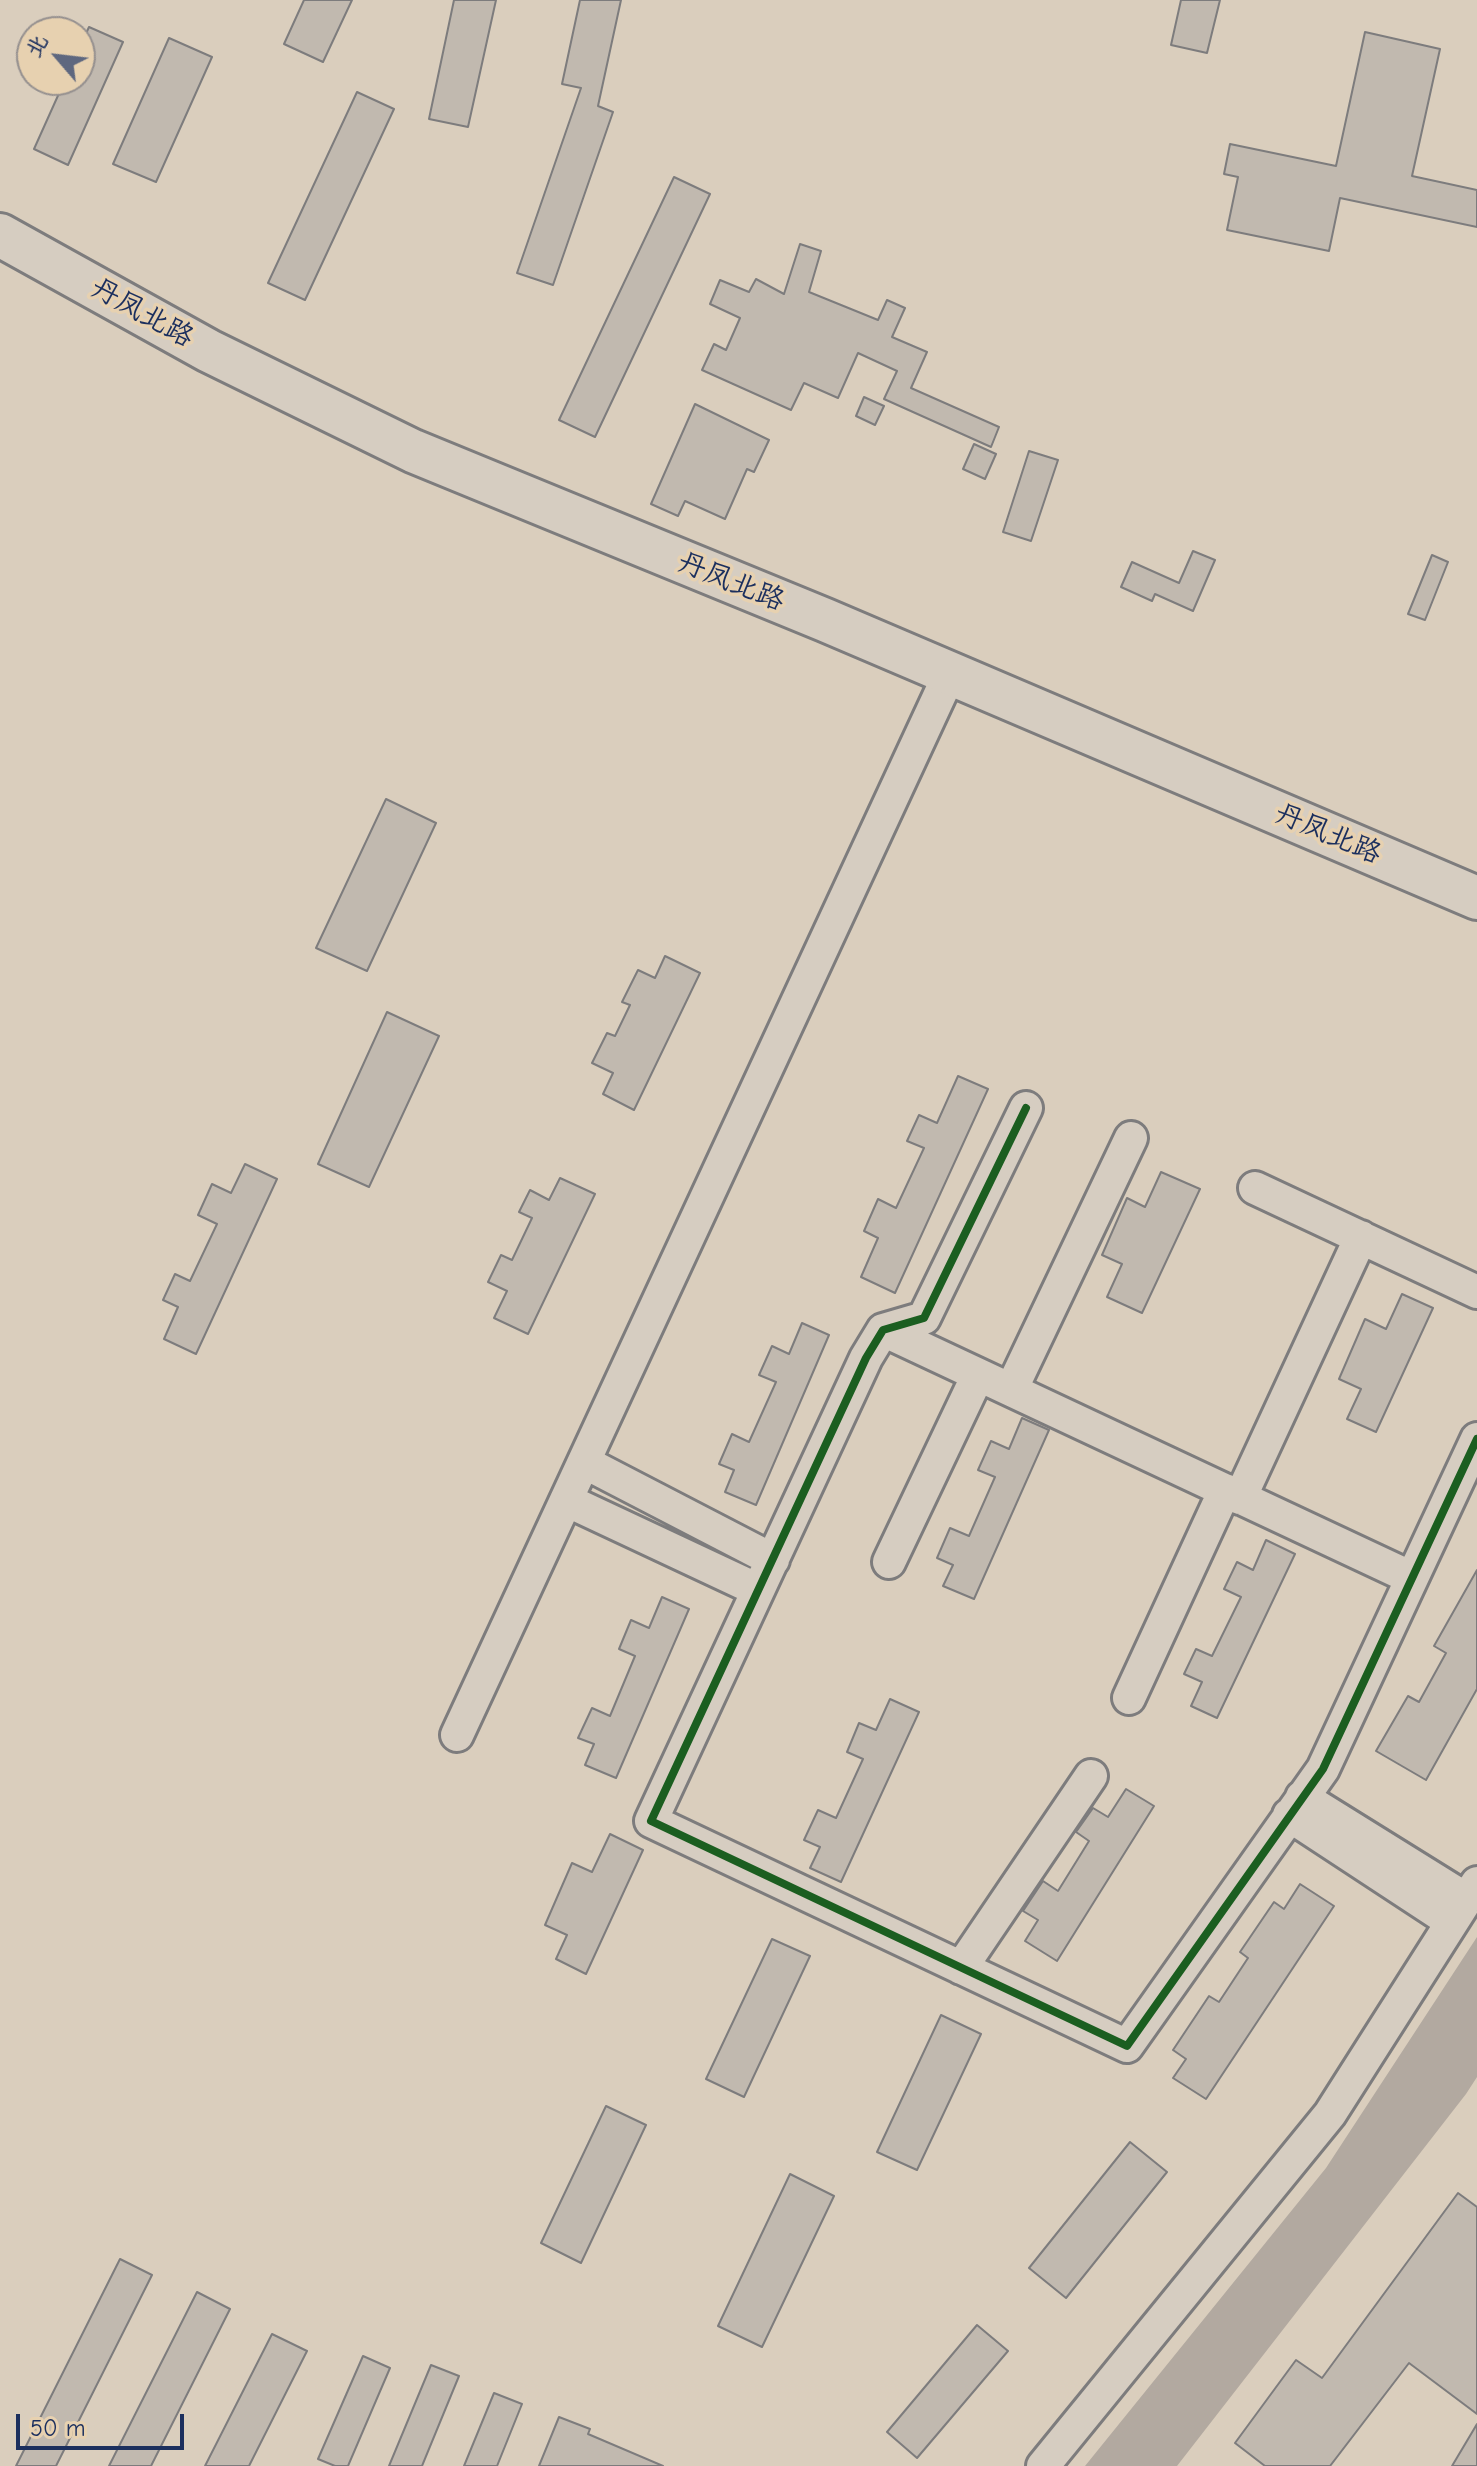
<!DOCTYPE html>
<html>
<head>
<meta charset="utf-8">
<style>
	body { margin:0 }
	#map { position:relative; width:1477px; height:2466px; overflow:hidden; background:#dacebd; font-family:"Comic Neue","LXGW WenKai TC",sans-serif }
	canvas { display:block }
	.north { position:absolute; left:16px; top:16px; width:80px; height:80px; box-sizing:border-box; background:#e7d1b0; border:2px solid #95908f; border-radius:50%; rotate:298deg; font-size:22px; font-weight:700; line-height:32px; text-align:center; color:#1b2f5e }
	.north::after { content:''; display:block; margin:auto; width:28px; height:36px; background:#5e677f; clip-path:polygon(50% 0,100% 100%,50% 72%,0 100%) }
	.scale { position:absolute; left:16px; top:2414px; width:168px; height:36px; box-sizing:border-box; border:4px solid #1b2f5e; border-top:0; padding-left:10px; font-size:24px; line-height:28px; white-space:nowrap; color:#1b2f5e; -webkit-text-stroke:6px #e7d1b0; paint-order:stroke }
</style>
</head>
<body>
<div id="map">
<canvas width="1477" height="2466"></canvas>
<div class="north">北</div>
<div class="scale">50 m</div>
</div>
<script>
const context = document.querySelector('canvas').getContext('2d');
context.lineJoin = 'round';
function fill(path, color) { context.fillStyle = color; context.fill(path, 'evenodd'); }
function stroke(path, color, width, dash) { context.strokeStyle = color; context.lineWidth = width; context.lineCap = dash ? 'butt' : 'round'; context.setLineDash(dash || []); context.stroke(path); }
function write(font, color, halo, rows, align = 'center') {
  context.font = font + ' "Comic Neue","LXGW WenKai TC",sans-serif'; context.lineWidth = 7; context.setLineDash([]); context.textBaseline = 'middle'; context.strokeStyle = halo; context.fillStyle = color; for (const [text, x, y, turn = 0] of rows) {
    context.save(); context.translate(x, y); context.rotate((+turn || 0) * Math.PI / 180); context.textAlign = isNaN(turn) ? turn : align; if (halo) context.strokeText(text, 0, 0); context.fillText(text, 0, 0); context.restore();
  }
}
const water = new Path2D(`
	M 1477,1937 L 1477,2077 L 1466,2094 L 1177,2466 L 1085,2466 L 1326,2168 Z`);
const building = new Path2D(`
	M 304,0 L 352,0 L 323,62 L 284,44 Z
	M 454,0 L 496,0 L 468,127 L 429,119 Z
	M 580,0 L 621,0 L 598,106 L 613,112 L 553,285 L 517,273 L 581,88 L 562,84 Z
	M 1181,0 L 1220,0 L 1207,53 L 1171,45 Z
	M 89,27 L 123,42 L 68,165 L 34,149 L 65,80 L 80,80 L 80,47 Z
	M 1365,32 L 1440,49 L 1412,176 L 1477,190 L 1477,227 L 1340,198 L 1329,251 L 1227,230 L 1238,177 L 1224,174 L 1230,144 L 1336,166 Z
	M 169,38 L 212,57 L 156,182 L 113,164 Z
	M 357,92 L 394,109 L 305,300 L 268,283 Z
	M 674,177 L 710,194 L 595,437 L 559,420 Z
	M 800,244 L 821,251 L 809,292 L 878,320 L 887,300 L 905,308 L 892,337 L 927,352 L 911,388 L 999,427 L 991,447 L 884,399 L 897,371 L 858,353 L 838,398 L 804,383 L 791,410 L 702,370 L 714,344 L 726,350 L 740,318 L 710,304 L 720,280 L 749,292 L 756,279 L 784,294 Z
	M 864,397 L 884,406 L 875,425 L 856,416 Z
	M 695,404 L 769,440 L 754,472 L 747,469 L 725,519 L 685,501 L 678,516 L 651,504 Z
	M 974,444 L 996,454 L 985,479 L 963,469 Z
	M 1029,451 L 1058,460 L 1031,541 L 1003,532 Z
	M 1193,551 L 1215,560 L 1193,611 L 1155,594 L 1152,601 L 1121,587 L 1132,562 L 1179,583 Z
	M 1432,555 L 1448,562 L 1425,620 L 1408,614 Z
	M 386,799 L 436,823 L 367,971 L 316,948 Z
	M 665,956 L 700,973 L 634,1110 L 603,1094 L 613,1073 L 592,1063 L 607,1033 L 615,1036 L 630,1005 L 622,1002 L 638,970 L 655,978 Z
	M 387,1012 L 439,1036 L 369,1187 L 318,1164 Z
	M 958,1076 L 988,1089 L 895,1293 L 861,1277 L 878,1238 L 864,1231 L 878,1199 L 896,1208 L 924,1148 L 907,1141 L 919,1115 L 937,1123 Z
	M 245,1164 L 277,1179 L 196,1354 L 164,1339 L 178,1307 L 163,1300 L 175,1274 L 190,1281 L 217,1224 L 198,1215 L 212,1184 L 231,1193 Z
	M 1161,1172 L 1200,1189 L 1142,1313 L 1107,1297 L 1122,1264 L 1102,1255 L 1127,1198 L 1145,1207 Z
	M 560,1178 L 595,1194 L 528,1334 L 494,1318 L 507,1291 L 488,1282 L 501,1255 L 512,1260 L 532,1218 L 519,1212 L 530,1190 L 549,1200 Z
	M 1402,1294 L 1433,1308 L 1376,1432 L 1347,1419 L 1361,1389 L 1339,1379 L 1365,1319 L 1386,1329 Z
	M 802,1323 L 829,1335 L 756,1505 L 725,1492 L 734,1470 L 719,1464 L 732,1434 L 749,1442 L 776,1382 L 759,1375 L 772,1346 L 789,1354 Z
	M 1022,1418 L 1049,1430 L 974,1599 L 943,1586 L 953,1565 L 937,1558 L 950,1528 L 969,1536 L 995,1477 L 978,1470 L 991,1441 L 1009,1449 Z
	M 1266,1540 L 1295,1554 L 1217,1718 L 1191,1706 L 1202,1682 L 1184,1674 L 1196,1649 L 1212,1656 L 1241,1597 L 1224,1589 L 1237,1562 L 1253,1570 Z
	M 1477,1570 L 1477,1689 L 1426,1780 L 1376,1751 L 1408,1696 L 1419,1702 L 1446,1653 L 1434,1646 Z
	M 662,1597 L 689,1609 L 616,1778 L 585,1765 L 594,1744 L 578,1738 L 592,1708 L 610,1716 L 635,1656 L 619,1649 L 631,1620 L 649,1628 Z
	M 890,1699 L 919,1712 L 841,1882 L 810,1868 L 820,1847 L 804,1840 L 818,1810 L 836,1818 L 863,1759 L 847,1752 L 859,1723 L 876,1730 Z
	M 1126,1789 L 1154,1806 L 1057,1961 L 1025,1941 L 1038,1920 L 1023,1911 L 1043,1881 L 1058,1891 L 1089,1841 L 1076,1832 L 1093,1808 L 1108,1817 Z
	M 610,1834 L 643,1850 L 586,1974 L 556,1959 L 567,1935 L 545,1925 L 572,1863 L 592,1872 Z
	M 1300,1884 L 1334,1906 L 1206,2099 L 1173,2078 L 1186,2059 L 1173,2050 L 1209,1996 L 1219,2002 L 1248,1958 L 1240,1952 L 1274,1902 L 1284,1909 Z
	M 772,1939 L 810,1956 L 744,2097 L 706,2079 Z
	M 941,2015 L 981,2034 L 917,2170 L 877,2152 Z
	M 606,2106 L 646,2125 L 581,2263 L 541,2243 Z
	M 1130,2142 L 1167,2172 L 1066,2298 L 1029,2268 Z
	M 790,2174 L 834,2196 L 762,2347 L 718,2326 Z
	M 1458,2193 L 1477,2207 L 1477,2414 L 1409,2363 L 1330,2466 L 1265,2466 L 1235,2443 L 1296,2360 L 1322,2378 Z
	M 120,2259 L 152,2275 L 56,2466 L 16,2466 Z
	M 197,2292 L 230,2309 L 151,2466 L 109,2466 Z
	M 977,2325 L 1008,2351 L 917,2458 L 887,2432 Z
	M 272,2334 L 307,2351 L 249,2466 L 205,2466 Z
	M 363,2356 L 390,2368 L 348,2466 L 335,2466 L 318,2459 Z
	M 431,2365 L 459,2376 L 422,2466 L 389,2466 Z
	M 494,2393 L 522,2404 L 497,2466 L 464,2466 Z
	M 559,2417 L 590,2429 L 588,2434 L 663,2466 L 539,2466 Z
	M 1477,2424 L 1477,2466 L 1452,2466 Z`);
const minor = new Path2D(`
	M 1026,1108 L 924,1318 L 883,1330 L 866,1358 L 651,1821 L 1127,2046 L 1323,1769 L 1477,1439
	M 1255,1188 L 1477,1292
	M 883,1330 L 1412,1578
	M 1011,1390 L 1131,1138
	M 584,1462 L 773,1560
	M 1240,1498 L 1361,1237
	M 566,1500 L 758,1590
	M 889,1562 L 978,1375
	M 1129,1698 L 1225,1490
	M 457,1735 L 950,673
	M 1302,1797 L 1466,1899
	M 1289,1815 L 1452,1922
	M 961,1968 L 1091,1776
	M 1043,2466 L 1330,2114 L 1477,1883`);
const major = new Path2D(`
	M 0,235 L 209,351 L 413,451 L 825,620 L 1477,898`);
const cycleway = new Path2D(`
	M 1026,1108 L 924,1318 L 883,1330 L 866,1358 L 651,1821 L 1127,2046 L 1323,1769 L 1477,1439`);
const streetNames = [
	["丹凤北路",142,313,29],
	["丹凤北路",731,582,22],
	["丹凤北路",1328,834,23]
];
fill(water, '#b2a9a0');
fill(building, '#c1b9af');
stroke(building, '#7d7c7d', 2);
stroke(minor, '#7d7c7d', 38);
stroke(major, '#7d7c7d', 48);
stroke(minor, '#d6cdc1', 32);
stroke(major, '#d6cdc1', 42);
stroke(cycleway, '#1b5e20', 8);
write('28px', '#1b2f5e', '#e7d1b0', streetNames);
</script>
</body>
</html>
